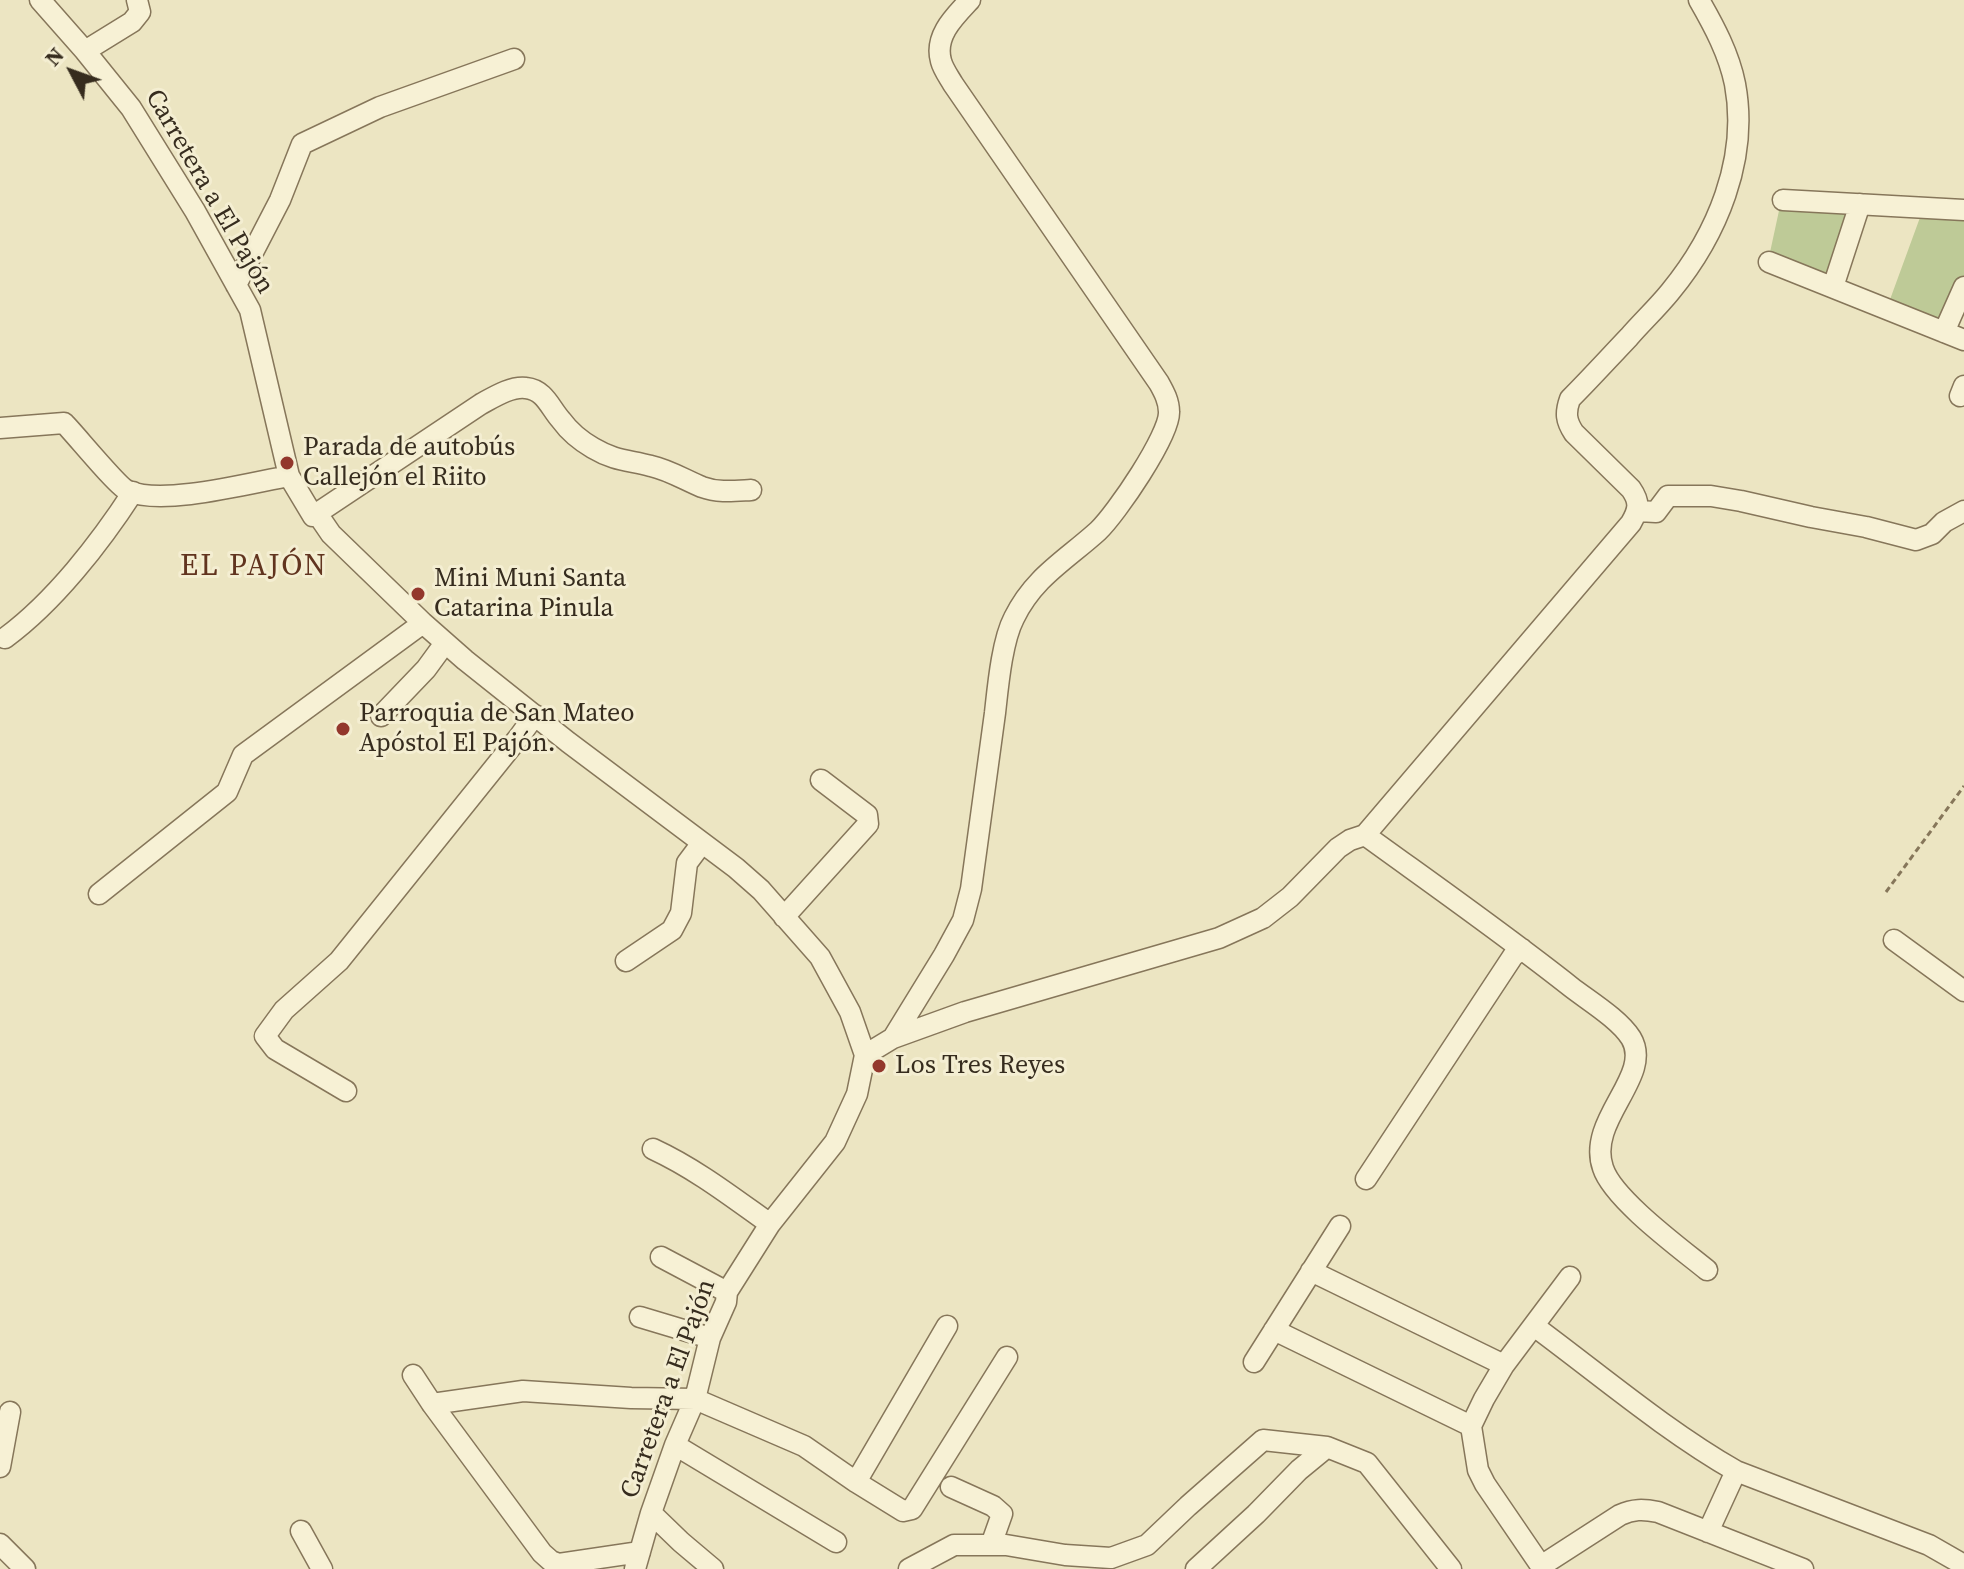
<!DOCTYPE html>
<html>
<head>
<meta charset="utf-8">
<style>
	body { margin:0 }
	#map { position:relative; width:1964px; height:1569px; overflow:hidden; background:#ece5c2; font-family:"Source Serif 4",serif }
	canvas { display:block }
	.north { position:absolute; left:32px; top:32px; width:80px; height:80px; -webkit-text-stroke:6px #f4eed2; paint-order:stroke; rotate:311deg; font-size:22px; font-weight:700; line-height:32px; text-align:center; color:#362c1e }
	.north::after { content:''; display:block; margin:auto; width:28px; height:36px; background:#362c1e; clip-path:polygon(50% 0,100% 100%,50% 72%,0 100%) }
</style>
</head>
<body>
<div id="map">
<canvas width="1964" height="1569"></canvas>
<div class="north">N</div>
</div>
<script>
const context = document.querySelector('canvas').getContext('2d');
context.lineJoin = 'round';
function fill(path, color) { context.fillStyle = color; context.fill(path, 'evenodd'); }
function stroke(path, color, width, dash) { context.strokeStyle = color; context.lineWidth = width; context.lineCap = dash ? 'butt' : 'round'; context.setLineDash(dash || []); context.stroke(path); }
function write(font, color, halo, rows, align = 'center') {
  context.font = font + ' "Source Serif 4",serif'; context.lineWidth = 6; context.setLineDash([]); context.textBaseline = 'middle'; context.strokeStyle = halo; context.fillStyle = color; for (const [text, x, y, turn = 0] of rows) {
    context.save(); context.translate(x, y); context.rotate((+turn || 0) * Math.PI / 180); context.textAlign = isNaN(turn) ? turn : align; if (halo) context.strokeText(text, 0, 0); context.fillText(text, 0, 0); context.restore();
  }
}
const green = new Path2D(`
	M 1780,206 L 1854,208 L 1829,281 L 1769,257 Z
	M 1922,212 L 1964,214 L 1964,276 L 1941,326 L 1888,305 Z`);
const path = new Path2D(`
	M 1886,892 L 1964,786`);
const minor = new Path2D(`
	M 40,0 L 85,51 L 131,108 L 195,211 L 250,310 L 289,476 L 313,516 L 318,515 L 331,534 L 423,623 L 465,660 L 568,742 L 736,868 L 761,890 L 820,957 L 850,1012 L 865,1055 L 857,1094 L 835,1142 L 770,1224 L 727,1292 L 726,1302 L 710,1338 L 695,1399 L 675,1445 L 651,1513 L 635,1569
	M 85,51 L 132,22 L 140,12 L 137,0
	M 1783,200 L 1964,210
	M 1769,262 L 1964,340
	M 236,285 L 280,200 L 302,144 L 380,107 L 514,59
	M 1833,287 L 1860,204
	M 1944,332 L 1964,287
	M 1960,396 L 1964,386
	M 0,428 L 64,423 C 75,434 118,487 128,491 C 163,506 250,483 289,476
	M 1638,511 L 1656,512 L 1668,496 L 1711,496 L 1741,501 L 1811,517 L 1866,527 L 1916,540 L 1932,534 L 1944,522 L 1964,511
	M 313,516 L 481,404 C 494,397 511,386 526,388 C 545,390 550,408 561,420 C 569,431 581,441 593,448 C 615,461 628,460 651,466 C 669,470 685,480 702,487 C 718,493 734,491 751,490
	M 5,638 C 54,602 100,543 133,492
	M 381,716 L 426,669 L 445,643
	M 1365,835 L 1631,523 C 1639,509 1640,502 1631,489 L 1574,433 C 1566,421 1565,413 1570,399 C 1590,379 1609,358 1629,337 C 1642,322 1657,308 1670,292 C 1717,235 1749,159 1735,84 C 1729,54 1714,26 1699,0
	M 99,894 L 227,792 L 243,755 L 423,623
	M 784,917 L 868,824 L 867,815 L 821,780
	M 1894,940 L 1964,991
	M 626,961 L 672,930 L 681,913 L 687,863 L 702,843
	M 893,1038 L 944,955 L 963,920 L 971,889 C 979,831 987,772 995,713 C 998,686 1002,641 1014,618 C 1034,577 1066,560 1098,531 C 1116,514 1170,435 1169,412 C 1169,401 1164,392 1159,383 L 953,84 C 949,77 943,69 941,61 C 934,36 954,17 970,0
	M 865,1055 L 893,1038 L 965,1012 L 1219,938 L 1263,918 L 1290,897 L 1338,848 L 1350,840 L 1365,835 C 1434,885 1504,934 1571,987 C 1589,1001 1619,1019 1631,1038 C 1654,1076 1586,1120 1603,1168 C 1613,1199 1680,1248 1707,1270
	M 346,1091 L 275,1049 L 265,1036 L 284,1010 L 339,961 L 519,737 L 535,715
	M 653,1149 C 696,1169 732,1197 770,1224
	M 1366,1179 L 1513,956 L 1522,949
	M 661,1257 L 727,1292
	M 1311,1271 L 1504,1365
	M 640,1317 L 710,1338
	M 1534,1326 C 1599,1374 1666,1431 1736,1471 L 1929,1545 L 1964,1565
	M 1274,1330 L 1471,1426
	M 1254,1362 L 1340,1226
	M 413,1375 L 432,1404 L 542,1553 L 551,1561 L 559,1564 L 640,1552
	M 432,1404 L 523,1391 L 631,1398 L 695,1399 L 804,1446 L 856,1482 L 903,1511 L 912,1509 L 1007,1357
	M 675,1445 L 836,1542
	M 0,1467 L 10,1412
	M 856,1482 L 947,1326
	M 951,1487 L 993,1506 L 1002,1514 L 991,1545
	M 651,1513 L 681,1542 L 713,1569
	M 301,1531 L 322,1569
	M 1708,1532 L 1736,1471
	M 0,1544 L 25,1569
	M 1541,1566 L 1620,1515 C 1633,1509 1643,1509 1658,1512 L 1803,1569
	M 909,1569 L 954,1545 L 1006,1545 L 1065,1555 L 1111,1558 L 1147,1545 L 1188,1506 L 1263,1440 L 1327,1447
	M 1196,1569 L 1256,1514 L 1299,1470 L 1327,1447 L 1367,1463 L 1451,1569
	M 1543,1569 L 1485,1484 L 1478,1470 L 1471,1426 L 1484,1399 L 1504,1365 L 1570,1277`);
const markers = [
	[287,463,8,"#93372c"],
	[418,594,8,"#93372c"],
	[343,729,8,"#93372c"],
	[879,1066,8,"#93372c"]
];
const streetNames = [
	["Carretera a El Pajón",209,192,60],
	["Carretera a El Pajón",669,1389,-70]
];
const poiNames = [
	["Parada de autobús",303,448],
	["Callejón el Riito",303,478],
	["Mini Muni Santa",434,579],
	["Catarina Pinula",434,609],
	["Parroquia de San Mateo",359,714],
	["Apóstol El Pajón.",359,744],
	["Los Tres Reyes",895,1066]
];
const quarterNames = [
	["EL PAJÓN",254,567]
];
fill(green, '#beca97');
stroke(minor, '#86765a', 23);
stroke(path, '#86765a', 3, [6, 4]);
stroke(minor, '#f7f1d5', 20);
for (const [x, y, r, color] of markers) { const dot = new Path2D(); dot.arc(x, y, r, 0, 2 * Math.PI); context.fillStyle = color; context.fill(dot); stroke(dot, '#f4eed2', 3); }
write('26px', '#362c1e', '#f4eed2', streetNames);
write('26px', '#362c1e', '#f4eed2', poiNames, 'left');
context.letterSpacing = '2px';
write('30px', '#61341f', '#f4eed2', quarterNames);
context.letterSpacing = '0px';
</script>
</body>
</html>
